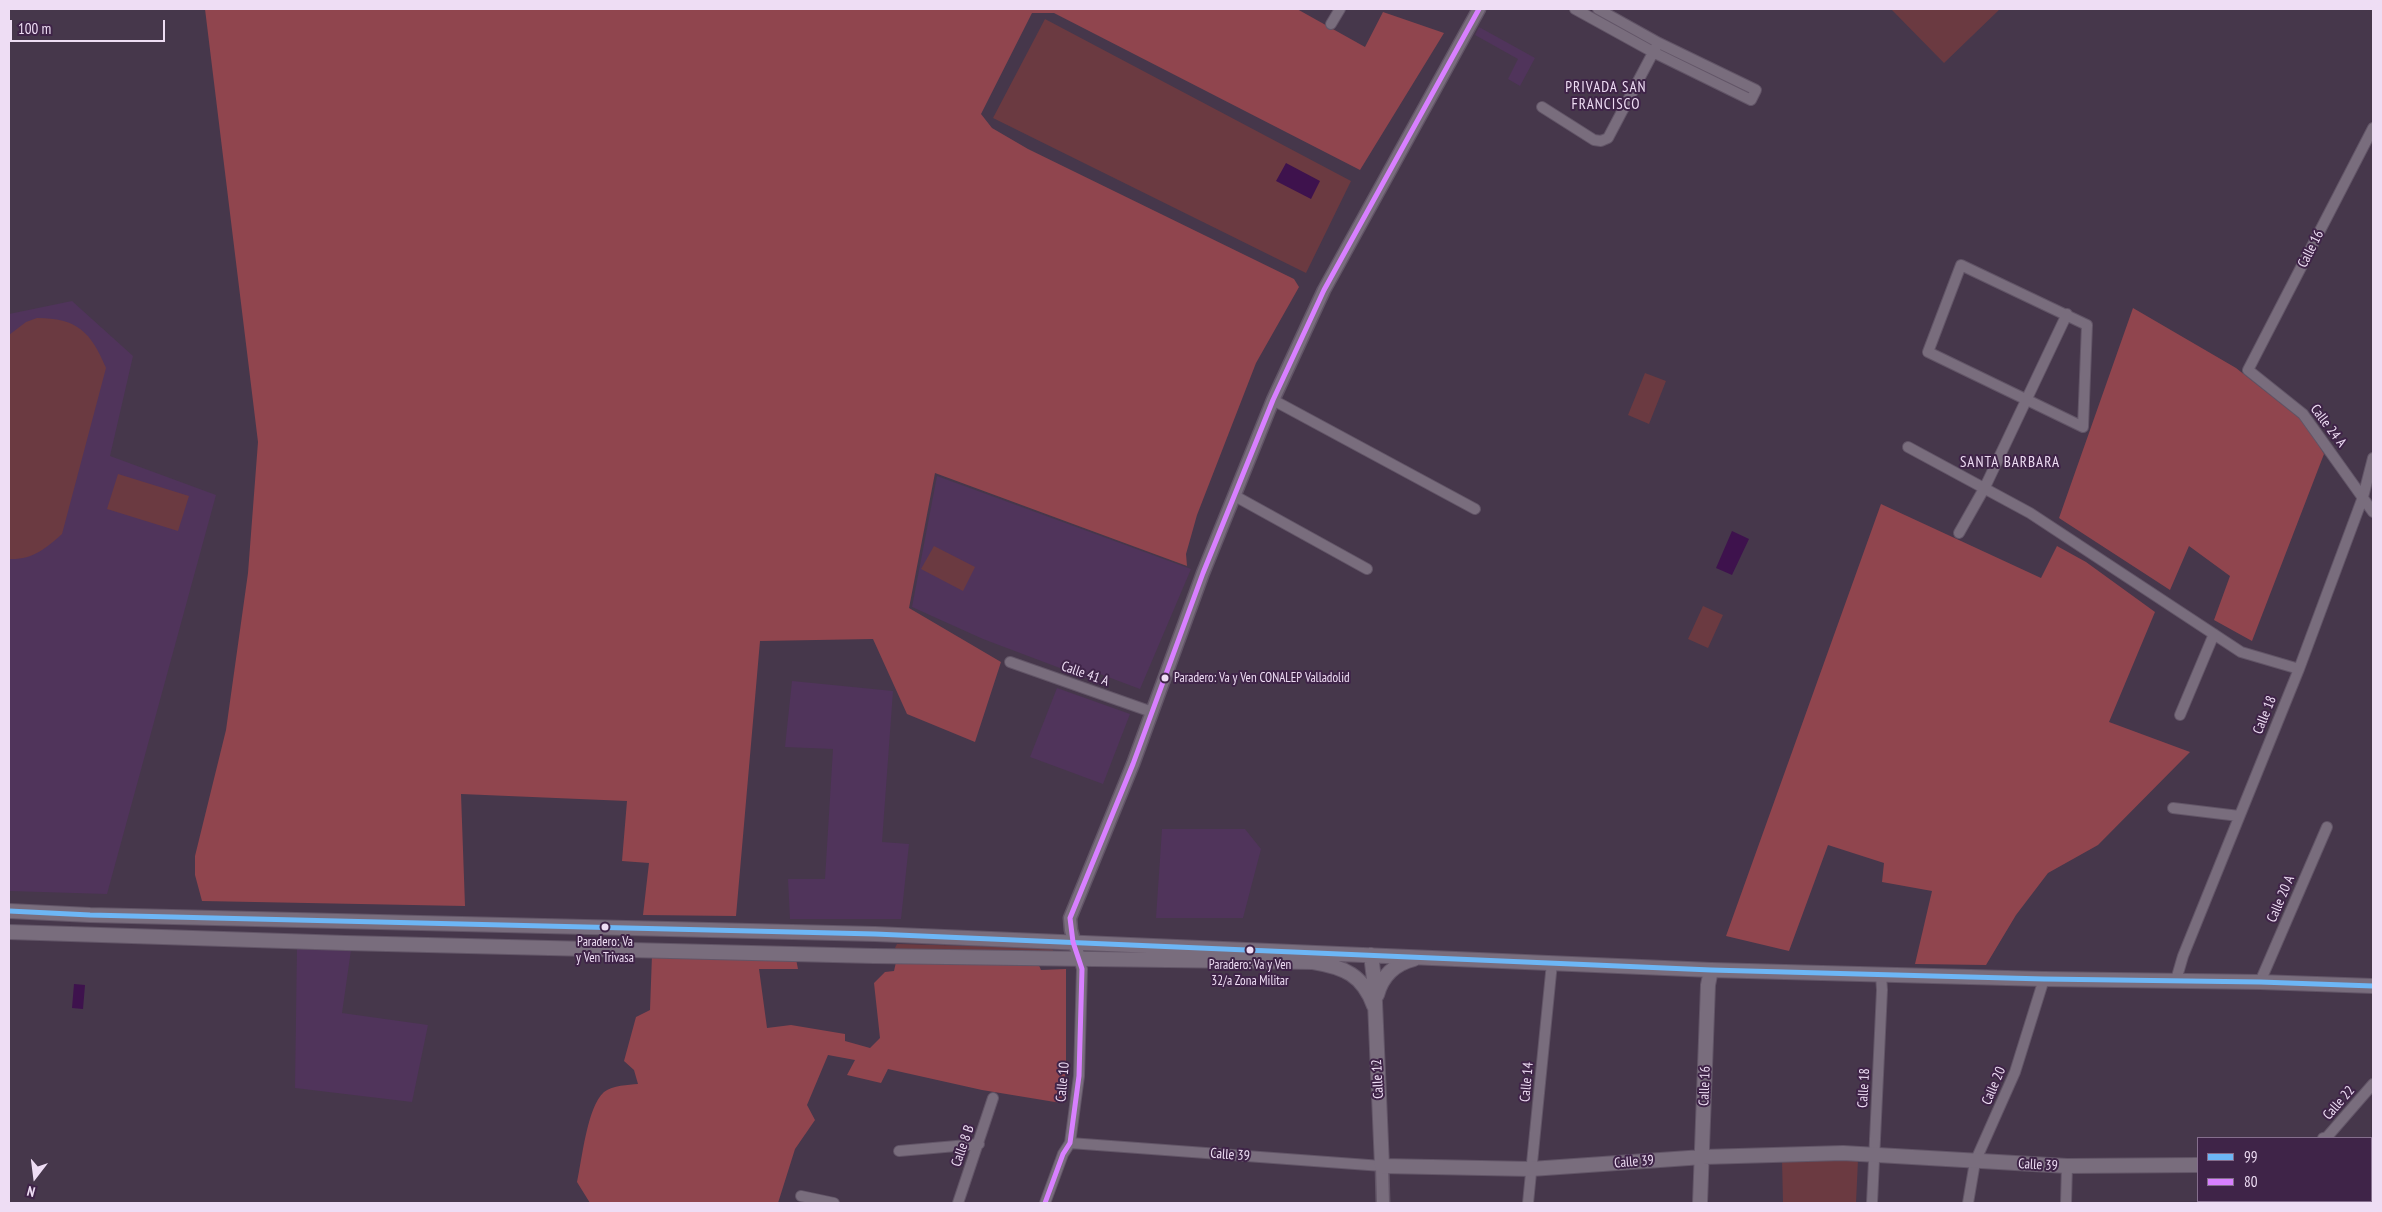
<!DOCTYPE html>
<html>
<head>
<meta charset="utf-8">
<style>
	body { margin:0 }
	#map { position:relative; width:2382px; height:1212px; overflow:hidden; background:#46374b; font-family:"PT Sans Narrow",sans-serif }
	canvas { display:block }
	.frame { position:absolute; inset:0; border:10px solid #eeddf4; pointer-events:none }
	.legend { position:absolute; left:2197px; top:1137px; width:175px; height:65px; box-sizing:border-box; background:#3f2448; border:1px solid #856e8d; margin:0; padding:6px 9px; list-style:none; font-size:15px; color:#eeddf4 }
	.legend li { display:flex; align-items:center; gap:10px; height:25px }
	.legend b { width:25px; border:1px solid #856e8d }
	.north { position:absolute; left:10px; top:1152px; width:50px; height:50px; -webkit-text-stroke:4px #3f2448; paint-order:stroke; rotate:195deg; font-size:14px; font-weight:700; line-height:20px; text-align:center; color:#eeddf4 }
	.north::after { content:''; display:block; margin:auto; width:18px; height:22px; background:#eeddf4; clip-path:polygon(50% 0,100% 100%,50% 72%,0 100%) }
	.scale { position:absolute; left:10px; top:20px; width:155px; height:22px; box-sizing:border-box; border:2px solid #eeddf4; border-top:0; padding-left:6px; font-size:15px; line-height:18px; white-space:nowrap; color:#eeddf4; -webkit-text-stroke:4px #3f2448; paint-order:stroke }
</style>
</head>
<body>
<div id="map">
<canvas width="2382" height="1212"></canvas>
<div class="frame"></div>
<ul class="legend">
<li><b style="height:6px;background:#6db6f5"></b>99</li>
<li><b style="height:6px;background:#d880ff"></b>80</li>
</ul>
<div class="north">N</div>
<div class="scale">100 m</div>
</div>
<script>
const context = document.querySelector('canvas').getContext('2d');
context.lineJoin = 'round';
function fill(path, color) { context.fillStyle = color; context.fill(path, 'evenodd'); }
function stroke(path, color, width, dash) { context.strokeStyle = color; context.lineWidth = width; context.lineCap = dash ? 'butt' : 'round'; context.setLineDash(dash || []); context.stroke(path); }
function write(font, color, halo, rows, align = 'center') {
  context.font = font + ' "PT Sans Narrow",sans-serif'; context.lineWidth = 4; context.setLineDash([]); context.textBaseline = 'middle'; context.strokeStyle = halo; context.fillStyle = color; for (const [text, x, y, turn = 0] of rows) {
    context.save(); context.translate(x, y); context.rotate((+turn || 0) * Math.PI / 180); context.textAlign = isNaN(turn) ? turn : align; if (halo) context.strokeText(text, 0, 0); context.fillText(text, 0, 0); context.restore();
  }
}
const built = new Path2D(`
	M 1479,27 L 1535,58 L 1520,86 L 1508,79 L 1518,59 L 1475,35 Z
	M 72,301 L 133,356 L 110,456 L 216,495 L 107,894 L 9,891 L 9,314 Z
	M 937,476 L 1191,569 L 1140,689 L 1092,671 L 1089,679 L 983,639 L 912,607 Z
	M 792,681 L 893,691 L 882,842 L 909,844 L 901,919 L 790,919 L 788,879 L 825,879 L 833,749 L 785,747 Z
	M 1057,688 L 1130,714 L 1103,784 L 1030,757 Z
	M 1162,829 L 1245,829 L 1261,849 L 1243,918 L 1156,918 Z
	M 297,946 L 351,950 L 342,1013 L 428,1025 L 412,1102 L 295,1088 Z`);
const green = new Path2D(`
	M 1891,9 L 2000,9 L 1944,63 Z
	M 1045,19 L 1351,181 L 1306,273 L 993,118 Z
	M 37,318 C 77,318 91,332 106,368 L 62,534 C 45,549 32,560 9,559 L 9,335 L 26,322 Z
	M 1645,373 L 1666,381 L 1649,424 L 1628,415 Z
	M 118,474 L 189,496 L 178,531 L 107,509 Z
	M 934,546 L 975,567 L 963,591 L 921,569 Z
	M 1703,606 L 1723,615 L 1708,648 L 1688,639 Z
	M 897,944 L 1050,948 L 1053,950 L 1053,952 L 898,951 L 895,948 Z
	M 1782,1159 L 1858,1160 L 1856,1203 L 1783,1203 Z`);
const forest = new Path2D(`
	M 205,9 L 1297,9 L 1365,47 L 1383,12 L 1444,33 L 1360,170 L 1054,13 L 1032,13 L 981,114 L 992,128 L 1028,149 L 1294,279 L 1299,287 L 1256,363 L 1197,515 L 1186,554 L 1187,566 L 935,473 L 909,608 L 1001,662 L 975,742 L 907,714 L 873,639 L 760,641 L 736,916 L 643,915 L 649,863 L 622,861 L 627,801 L 461,794 L 465,906 L 202,901 L 195,875 L 195,856 L 226,730 L 248,573 L 258,442 Z
	M 2133,308 L 2236,368 L 2304,422 L 2324,454 L 2252,641 L 2214,620 L 2230,576 L 2189,546 L 2170,590 L 2059,518 Z
	M 1881,504 L 2041,578 L 2057,546 L 2086,562 L 2155,612 L 2109,722 L 2190,752 L 2098,845 L 2048,873 L 2016,915 L 1986,965 L 1915,964 L 1932,891 L 1882,882 L 1884,863 L 1828,845 L 1789,951 L 1726,936 Z
	M 652,955 L 796,959 L 798,969 L 759,969 L 767,1028 L 791,1025 L 845,1034 L 845,1041 L 870,1048 L 880,1038 L 874,983 L 885,972 L 894,971 L 896,962 L 1038,963 L 1041,970 L 1066,969 L 1066,1071 L 1061,1103 L 982,1090 L 888,1069 L 881,1083 L 847,1075 L 855,1060 L 828,1055 L 807,1105 L 815,1120 L 795,1149 L 778,1203 L 590,1203 L 577,1182 C 582,1160 587,1107 604,1092 C 613,1085 628,1085 638,1084 L 634,1070 L 624,1061 L 636,1017 L 650,1010 Z`);
const water = new Path2D(`
	M 1286,163 L 1320,181 L 1311,199 L 1276,181 Z
	M 1732,531 L 1749,539 L 1732,575 L 1716,568 Z
	M 74,984 L 85,985 L 83,1009 L 72,1008 Z`);
const minor = new Path2D(`
	M 1575,9 L 1653,52 L 1751,100 L 1756,90 L 1659,43 L 1598,9
	M 1331,24 L 1340,9
	M 1542,107 L 1594,140 L 1601,141 L 1608,138 L 1656,47
	M 2373,128 L 2248,370 L 2303,414 L 2373,512
	M 1961,265 L 2087,325 L 2083,427 L 1928,352 Z
	M 1273,400 L 1475,509
	M 1908,447 L 2030,513 L 2241,652 L 2299,669
	M 1235,496 L 1367,569
	M 1959,533 L 1985,487 L 2067,314
	M 1010,662 L 1152,712
	M 2180,715 L 2214,634
	M 2173,808 L 2239,816
	M 2176,980 L 2183,956 L 2299,669 L 2363,497 L 2373,458
	M 2260,982 L 2327,827
	M 2323,1138 L 2327,1137 L 2373,1084
	M 1070,1143 L 1382,1166
	M 899,1151 L 979,1144
	M 801,1196 L 834,1203
	M 958,1203 L 993,1098
	M 1045,1203 L 1063,1154 L 1070,1143 L 1079,1076 L 1082,969 L 1079,958
	M 1528,1203 L 1552,963
	M 1872,1203 L 1882,990 L 1881,975
	M 1968,1203 L 1975,1162 L 2015,1072 L 2044,979
	M 2066,1203 L 2067,1166
	M 2216,1203 L 2216,1201`);
const tertiary = new Path2D(`
	M 1079,958 L 1071,930 L 1070,918 L 1133,764 L 1203,573 L 1273,400 L 1324,290 L 1479,9
	M 1382,1166 L 1383,1203`);
const secondary = new Path2D(`
	M 9,911 L 90,915 L 875,934 L 1711,970 L 2044,979 L 2260,982 L 2373,986
	M 9,932 L 346,943 L 874,956 L 1313,962 C 1344,967 1363,975 1374,1006
	M 1371,955 L 1374,979 L 1382,1166 L 1531,1169 L 1703,1157 L 1843,1153 L 2067,1166 L 2198,1165
	M 1377,995 C 1382,976 1394,964 1414,959
	M 2290,1201 L 2295,1203
	M 1700,1203 L 1708,985 L 1711,970`);
const bus1 = new Path2D(`
	M 9,911 L 90,915 L 875,934 L 1711,970 L 2044,979 L 2260,982 L 2373,986`);
const bus2 = new Path2D(`
	M 1045,1203 L 1063,1154 L 1070,1143 L 1079,1076 L 1082,969 L 1073,942 L 1070,918 L 1133,764 L 1203,573 L 1273,400 L 1324,290 L 1479,9`);
const markers = [
	[1165,678,4.5,"#eeddf4"],
	[605,927,4.5,"#eeddf4"],
	[1250,950,4.5,"#eeddf4"]
];
const busNames = [
	["Paradero: Va y Ven CONALEP Valladolid",1174,678,"left"],
	["Paradero: Va",605,942],
	["y Ven Trivasa",605,958],
	["Paradero: Va y Ven",1250,965],
	["32/a Zona Militar",1250,981]
];
const streetNames = [
	["Calle 16",2311,249,-63],
	["Calle 24 A",2328,426,53],
	["Calle 41 A",1085,674,19],
	["Calle 18",2265,715,-68],
	["Calle 20 A",2281,899,-67],
	["Calle 12",1378,1079,-93],
	["Calle 10",1063,1082,-85],
	["Calle 14",1527,1082,-85],
	["Calle 16",1705,1086,-88],
	["Calle 20",1994,1086,-67],
	["Calle 18",1864,1088,-87],
	["Calle 22",2339,1103,-49],
	["Calle 8 B",963,1146,-71],
	["Calle 39",1230,1155,4],
	["Calle 39",1634,1162,-4],
	["Calle 39",2038,1165,3]
];
const neighbourhoodNames = [
	["PRIVADA SAN",1606,88],
	["FRANCISCO",1606,105],
	["SANTA BARBARA",2010,463]
];
fill(built, '#50345b');
fill(green, '#6b3a41');
fill(forest, '#90454e');
fill(water, '#3e124d');
stroke(minor, '#625567', 12);
stroke(tertiary, '#625567', 15);
stroke(secondary, '#625567', 16);
stroke(minor, '#796d7d', 10);
stroke(tertiary, '#796d7d', 12);
stroke(secondary, '#796d7d', 14);
stroke(bus1, '#6db6f5', 5);
stroke(bus2, '#d880ff', 5);
for (const [x, y, r, color] of markers) { const dot = new Path2D(); dot.arc(x, y, r, 0, 2 * Math.PI); context.fillStyle = color; context.fill(dot); stroke(dot, '#3f2448', 2); }
write('13px', '#eeddf4', '#3f2448', busNames);
write('14px', '#eeddf4', '#3f2448', streetNames);
context.letterSpacing = '1px';
write('15px', '#eeddf4', '#3f2448', neighbourhoodNames);
context.letterSpacing = '0px';
</script>
</body>
</html>
